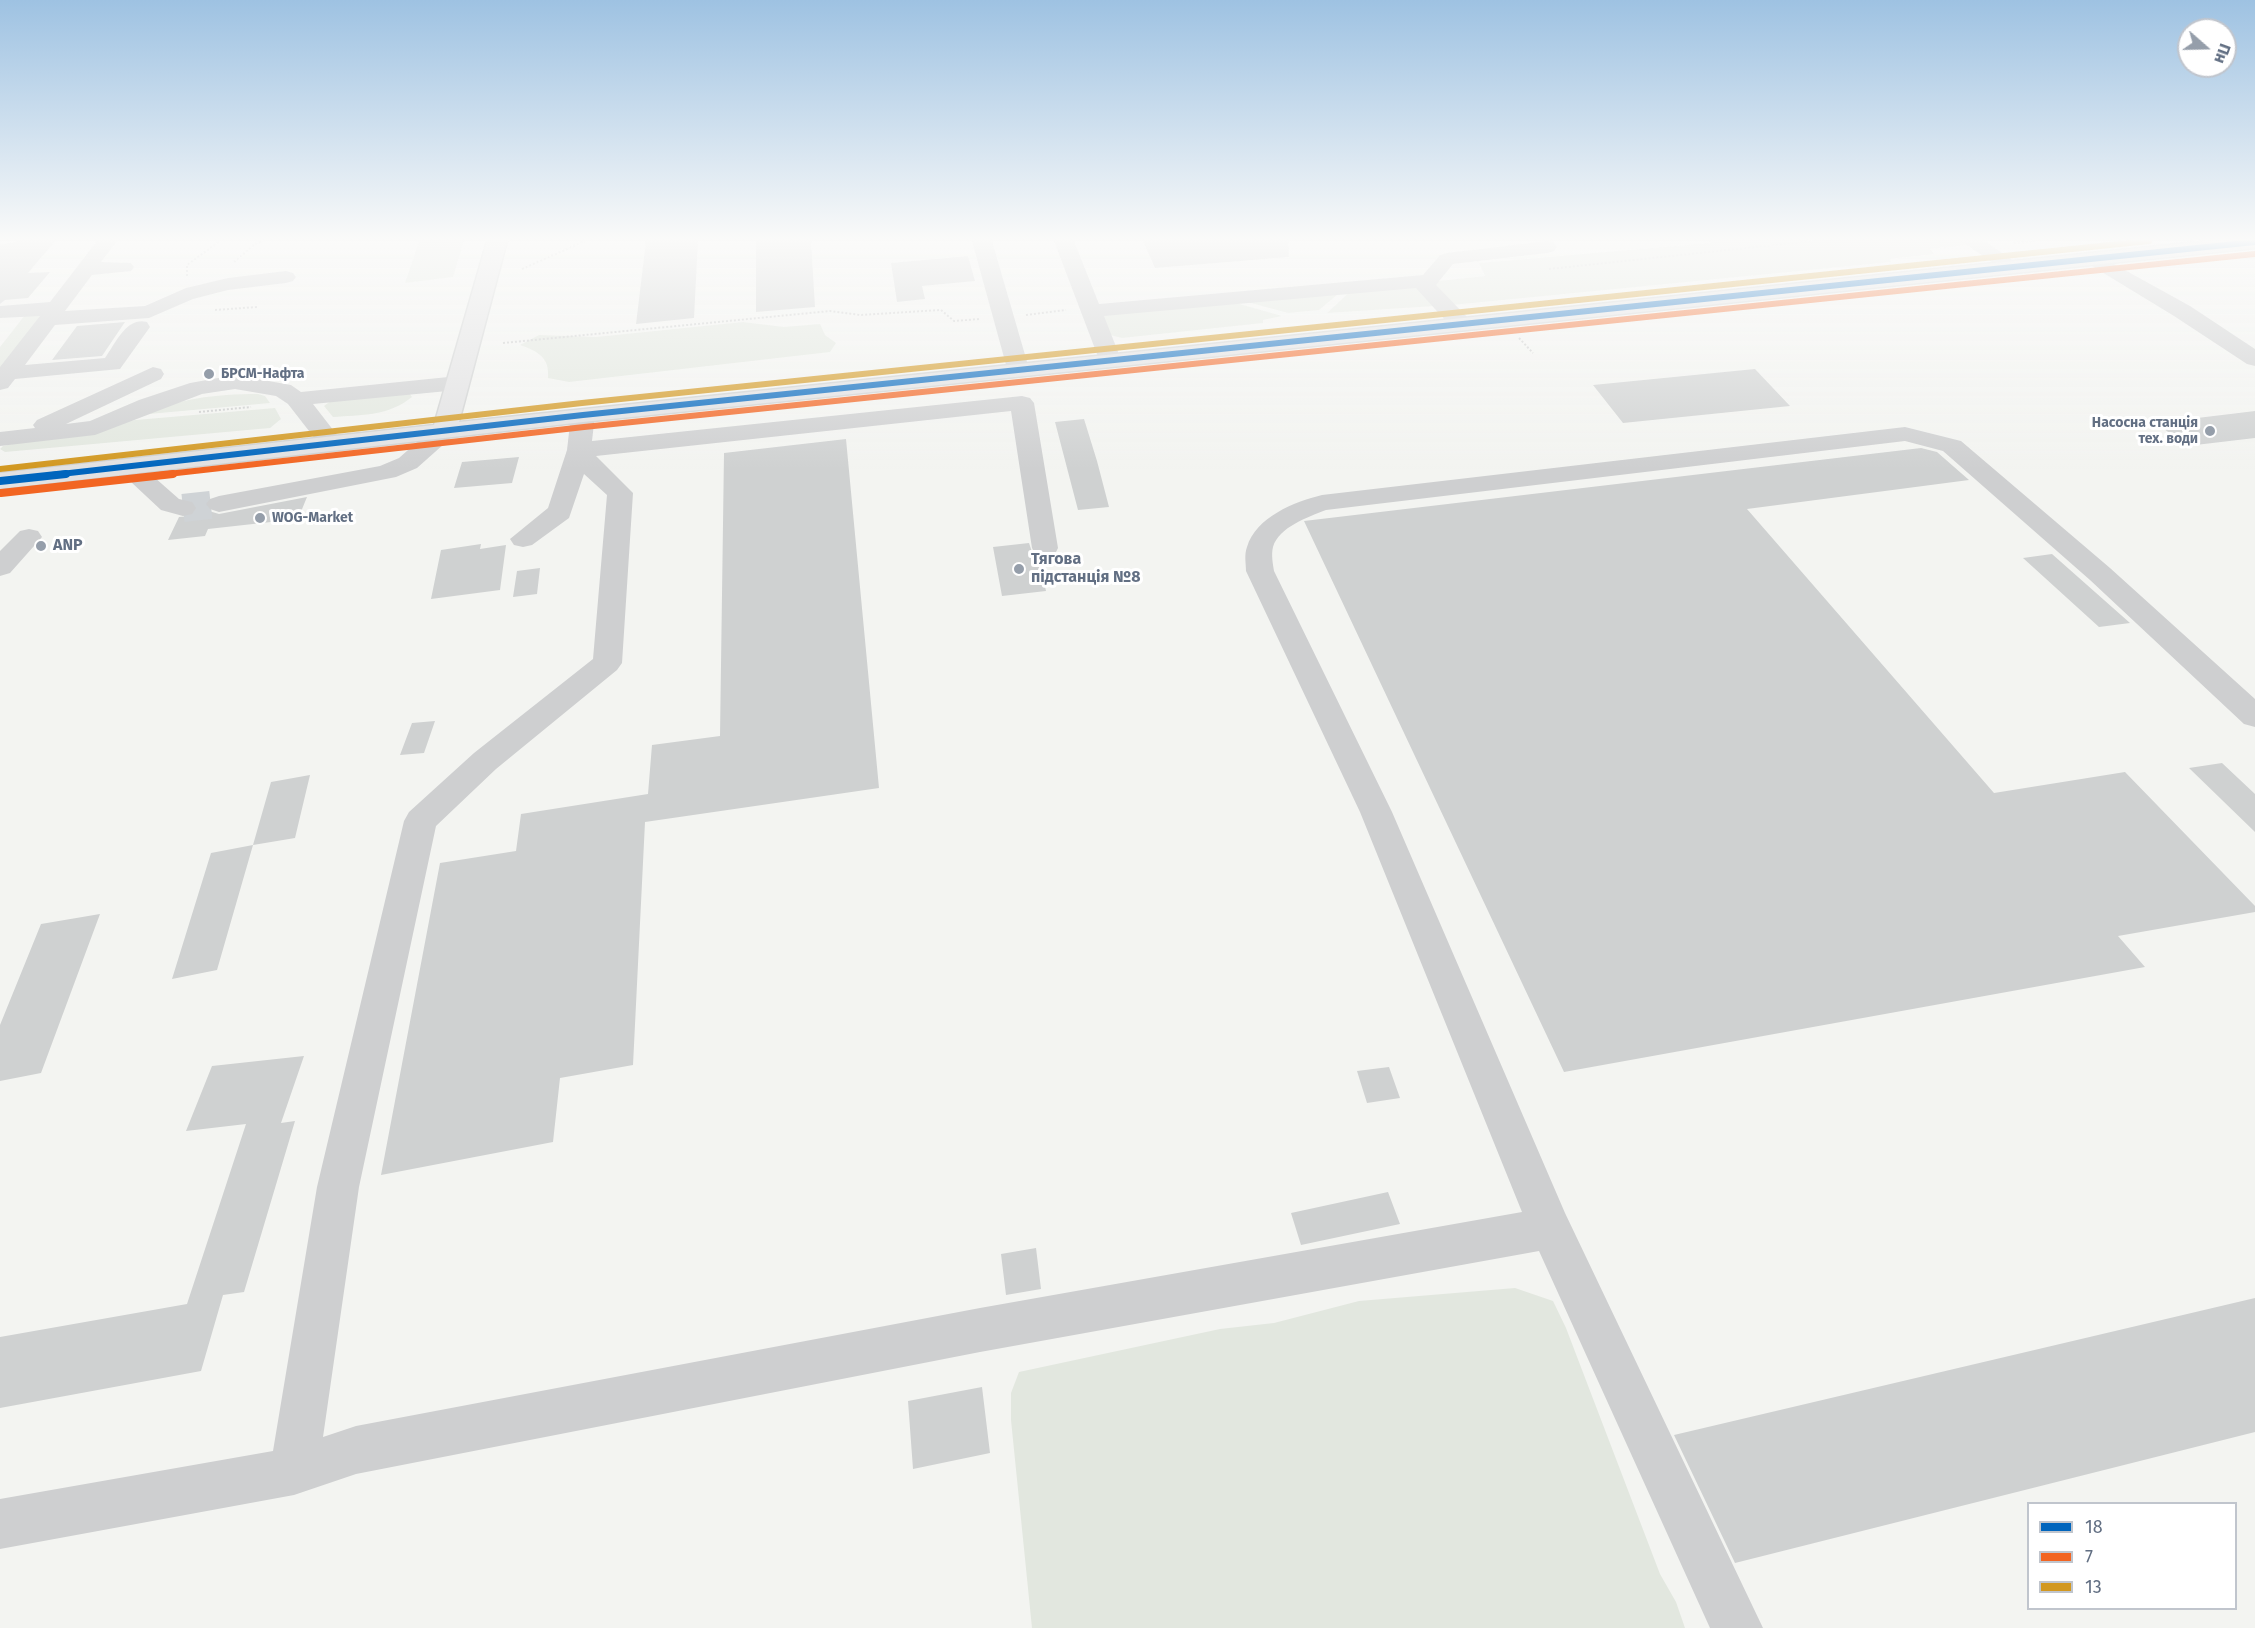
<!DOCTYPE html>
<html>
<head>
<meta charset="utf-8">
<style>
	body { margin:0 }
	#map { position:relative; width:2255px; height:1628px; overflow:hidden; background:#f3f4f1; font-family:"Fira Sans",sans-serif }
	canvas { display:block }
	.legend { position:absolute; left:2027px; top:1502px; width:210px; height:108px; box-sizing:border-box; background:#fff; border:2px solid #c0c5cd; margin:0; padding:8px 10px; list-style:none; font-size:18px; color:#626f83 }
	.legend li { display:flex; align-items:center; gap:12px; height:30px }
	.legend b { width:30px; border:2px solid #c0c5cd }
	.north { position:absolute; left:2177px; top:18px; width:60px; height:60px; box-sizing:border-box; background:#fff; border:2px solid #c0c5cd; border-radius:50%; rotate:110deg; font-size:16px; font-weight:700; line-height:24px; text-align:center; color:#626f83 }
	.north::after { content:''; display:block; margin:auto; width:21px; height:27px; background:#959eaa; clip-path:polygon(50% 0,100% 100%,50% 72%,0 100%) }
</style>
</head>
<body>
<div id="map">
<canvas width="2255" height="1628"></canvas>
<ul class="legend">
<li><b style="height:8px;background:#0065bd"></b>18</li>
<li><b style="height:8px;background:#f26522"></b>7</li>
<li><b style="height:8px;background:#d29821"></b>13</li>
</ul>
<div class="north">Пн</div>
</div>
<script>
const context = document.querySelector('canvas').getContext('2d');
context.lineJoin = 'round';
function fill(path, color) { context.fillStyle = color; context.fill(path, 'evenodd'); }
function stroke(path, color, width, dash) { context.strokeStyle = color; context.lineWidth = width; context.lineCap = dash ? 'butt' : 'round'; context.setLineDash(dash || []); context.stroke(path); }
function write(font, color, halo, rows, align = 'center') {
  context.font = font + ' "Fira Sans",sans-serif'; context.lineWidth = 6; context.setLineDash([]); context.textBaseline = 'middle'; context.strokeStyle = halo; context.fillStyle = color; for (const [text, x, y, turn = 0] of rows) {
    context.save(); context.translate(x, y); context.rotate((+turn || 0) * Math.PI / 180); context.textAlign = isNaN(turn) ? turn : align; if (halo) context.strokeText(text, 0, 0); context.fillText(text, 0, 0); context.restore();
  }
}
const green = new Path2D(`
	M 419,241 L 464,241 L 453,277 L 405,283 Z
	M 1709,241 L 1964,241 L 1969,245 L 1930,249 L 1934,254 L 1890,259 L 1891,262 L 1452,305 L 1433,285 L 1439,281 L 1485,276 L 1479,263 L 1711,243 Z
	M 1416,283 L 1435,306 L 1327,313 L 1354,288 Z
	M 1343,290 L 1319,310 L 1288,313 L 1240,300 Z
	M 1229,301 L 1282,316 L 1263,320 L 1263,323 L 1122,338 L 1110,335 L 1100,313 Z
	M 43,314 L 0,369 L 0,347 L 25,315 Z
	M 743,322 L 784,327 L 820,324 L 825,335 L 836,343 L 830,352 L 569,382 L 548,378 C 550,357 537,351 520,345 L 539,335 L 596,337 Z
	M 258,394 L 265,396 L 270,403 L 138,415 C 182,399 211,394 258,394 Z
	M 410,394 L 412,397 C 389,416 361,415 333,417 L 324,406 L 332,400 Z
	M 275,408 L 281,419 L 270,428 L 5,452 L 0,449 L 3,446 L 124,421 Z
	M 1515,1288 L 1553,1301 L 1566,1328 L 1660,1574 L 1676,1602 L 1685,1628 L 1032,1628 L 1011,1420 L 1011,1393 L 1019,1372 L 1220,1329 L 1274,1323 L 1359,1301 Z`);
const building = new Path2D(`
	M 20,241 L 55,241 L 28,273 L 50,272 L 28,298 L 5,300 L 0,304 L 0,245 Z
	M 646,241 L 698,241 L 694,318 L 636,324 Z
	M 756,241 L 811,241 L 815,307 L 756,312 Z
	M 1143,241 L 1288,241 L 1289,257 L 1155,268 Z
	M 968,256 L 975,281 L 922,286 L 925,299 L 897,302 L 891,263 Z
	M 125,322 L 102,356 L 52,360 L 77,326 Z
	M 1755,369 L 1790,406 L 1623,423 L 1593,385 Z
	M 2255,411 L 2255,438 L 2187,446 L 2156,423 Z
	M 1084,419 L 1097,461 L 1109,507 L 1078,510 L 1055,422 Z
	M 846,439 L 879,788 L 645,822 L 633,1065 L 560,1078 L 553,1142 L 381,1175 L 440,863 L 516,851 L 521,814 L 648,794 L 652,745 L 720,736 L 724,453 Z
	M 1921,448 L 1937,452 L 1969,480 L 1747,509 L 1994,793 L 2125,772 L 2255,906 L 2255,912 L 2118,936 L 2145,967 L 1564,1072 L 1304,521 Z
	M 519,457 L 512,483 L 454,488 L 462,462 Z
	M 210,497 L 204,505 L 209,511 L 219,514 L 307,497 L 298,519 L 208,529 L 205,536 L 168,540 L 179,517 L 192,516 L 198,509 L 194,501 L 189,499 Z
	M 1029,543 L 1033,555 L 1038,557 L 1046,591 L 1002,596 L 993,547 Z
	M 481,544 L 480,549 L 506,545 L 500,590 L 431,599 L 441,550 Z
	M 2052,554 L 2130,623 L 2099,627 L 2023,558 Z
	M 540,568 L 537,594 L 513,597 L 517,571 Z
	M 435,721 L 424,753 L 400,755 L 412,723 Z
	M 2222,763 L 2255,794 L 2255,832 L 2189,768 Z
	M 310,775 L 295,838 L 253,845 L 271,782 Z
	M 253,845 L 217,970 L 172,979 L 211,853 Z
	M 100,914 L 41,1073 L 0,1081 L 0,1025 L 41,924 Z
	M 304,1056 L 281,1123 L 295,1121 L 244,1292 L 223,1295 L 201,1371 L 0,1408 L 0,1337 L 187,1304 L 246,1124 L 186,1131 L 212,1066 Z
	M 1389,1067 L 1400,1098 L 1367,1103 L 1357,1071 Z
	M 1388,1192 L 1400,1224 L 1301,1245 L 1291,1213 Z
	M 1036,1248 L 1041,1289 L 1006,1295 L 1001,1254 Z
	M 2255,1298 L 2255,1432 L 1735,1563 L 1674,1435 Z
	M 982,1387 L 990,1453 L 913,1469 L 908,1401 Z`);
const minorTunnel = new Path2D(`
	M 183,508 L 219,504`);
const path = new Path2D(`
	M 1939,241 L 1950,243
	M 2014,243 L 2034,241
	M 234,262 L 255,244 L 263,241
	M 522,269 L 585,241
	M 1549,269 L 1812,241
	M 187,276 L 187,265 L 220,241
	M 215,310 L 257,307
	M 1026,315 L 1066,310
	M 1519,338 L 1533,353
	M 503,343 L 830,311 L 860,315 L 941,310 L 954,321 L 979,319
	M 199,412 L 251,407`);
const minor = new Path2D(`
	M 97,241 L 117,241 L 101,262 L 131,263 L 134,267 L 131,271 L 92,275 L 65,311 L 145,306 L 186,288 L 228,278 L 286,271 L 293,273 L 296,277 L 293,281 L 286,283 L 228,290 L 193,299 L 149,318 L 55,325 L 25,365 L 105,358 C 116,343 126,317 147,322 L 150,327 L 120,369 L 15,379 L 8,388 L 0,390 L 0,367 L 40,316 L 0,318 L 0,306 L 50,302 Z
	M 972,241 L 992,241 L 1030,372 L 1027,377 L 1011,377 L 1008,372 Z
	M 1054,241 L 1074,241 L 1099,304 L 1423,275 L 1440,255 L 1447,253 L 1547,241 L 1554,243 L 1557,247 L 1554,251 L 1547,253 L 1453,264 L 1436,285 L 1470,320 L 1473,325 L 1470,330 L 1454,330 L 1416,288 L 1104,316 L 1122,362 L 1119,367 L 1103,367 L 1100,362 Z
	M 1961,241 L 1985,241 L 2022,267 L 2019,271 L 2005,271 Z
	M 2094,253 L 2190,306 L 2255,349 L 2255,366 L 2247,364 L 2174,316 L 2087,263 L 2084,259 L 2087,255 Z
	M 153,367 L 161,369 L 164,374 L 161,379 L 66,424 L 90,421 L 139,400 L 190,383 L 235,375 L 291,385 L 301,392 L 458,376 L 466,378 L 470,383 L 466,388 L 458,390 L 313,404 L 344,444 L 341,449 L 332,451 L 323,449 L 288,404 L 276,396 L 235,389 L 202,394 L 95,435 L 0,446 L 0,432 L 35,428 L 33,425 L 37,420 Z
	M 1022,396 L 1030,398 L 1034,403 L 1058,548 L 1055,554 L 1045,556 L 1035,554 L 1032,548 L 1011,411 L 596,456 L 633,493 L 622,663 L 617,670 L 496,769 L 436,826 L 359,1187 L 323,1437 L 356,1426 L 980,1308 L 1522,1212 L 1360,812 L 1246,571 C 1246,563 1244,555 1247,547 C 1256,517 1294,502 1322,495 L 1905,427 L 1961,441 L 2110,568 L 2255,699 L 2255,727 L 2244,724 L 2090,580 L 1943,451 L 1905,441 L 1326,510 C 1308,517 1279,527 1273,547 C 1271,555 1273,564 1274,571 L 1392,812 L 1565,1213 L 1763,1628 L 1710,1628 L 1539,1251 L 980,1352 L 356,1474 L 294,1495 L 0,1549 L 0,1499 L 273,1451 L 317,1187 L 404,821 L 409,812 L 474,753 L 593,659 L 607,495 L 584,474 L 569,518 L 532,545 L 523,547 L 514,545 L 510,539 L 548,508 L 567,450 L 571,415 L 575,410 L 591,410 L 595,415 L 592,441 Z
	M 444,424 L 453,426 L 456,431 L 453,436 L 417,468 L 396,477 L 219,512 L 210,509 L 206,504 L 210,499 L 219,496 L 380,466 L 399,458 L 435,426 Z
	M 128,459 L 137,462 L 179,499 L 192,502 L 196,508 L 192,514 L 183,516 L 161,510 L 115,467 L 119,462 Z
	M 29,529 L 38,531 L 42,537 L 10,573 L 0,576 L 0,551 L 20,531 Z`);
const major = new Path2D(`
	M 487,241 L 507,241 L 459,422 L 2207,241 L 2255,241 L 2255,248 L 583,422 L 0,489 L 0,473 L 434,425 Z`);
const bus1Far1 = new Path2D(`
	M 52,475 L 583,415 L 2255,242`);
const bus1 = new Path2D(`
	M 0,481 L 66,474`);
const bus2Far1 = new Path2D(`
	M 159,475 L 584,427 L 2255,254`);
const bus2 = new Path2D(`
	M 1,493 L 173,474`);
const bus3 = new Path2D(`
	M 0,469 L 582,403 L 2149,241`);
const markers = [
	[209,374,6,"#959eaa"],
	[2210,431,6,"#959eaa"],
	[260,518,6,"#959eaa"],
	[41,546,6,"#959eaa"],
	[1019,569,6,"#959eaa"]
];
const farPoinames = [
	["БРСМ-Нафта",221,374],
	["Насосна станція",2198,423,"right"],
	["тех. води",2198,439,"right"],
	["WOG-Market",272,518]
];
const poiNames = [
	["ANP",53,546],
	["Тягова",1031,560],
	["підстанція №8",1031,578]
];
fill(green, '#e2e7df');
fill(building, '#cfd1d1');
stroke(minorTunnel, '#cfd3d6', 28, [28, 14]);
stroke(major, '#ced0d0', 3);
stroke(path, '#cbcccc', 2, [2, 2]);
fill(minor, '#cecfd0');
fill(major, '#e1e1e2');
stroke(bus1Far1, '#0065bd', 6);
stroke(bus1, '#0065bd', 8);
stroke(bus2Far1, '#f26522', 6);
stroke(bus2, '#f26522', 8);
stroke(bus3, '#d29821', 6);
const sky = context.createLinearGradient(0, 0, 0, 469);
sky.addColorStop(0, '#9ec2e2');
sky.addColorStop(0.51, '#fafaf9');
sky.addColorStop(1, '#fafaf900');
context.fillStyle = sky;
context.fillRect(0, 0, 2255, 469);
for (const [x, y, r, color] of markers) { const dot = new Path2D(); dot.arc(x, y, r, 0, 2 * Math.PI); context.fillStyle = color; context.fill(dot); stroke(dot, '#fff', 2); }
write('bold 14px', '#626f83', '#fff', farPoinames, 'left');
write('bold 16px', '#626f83', '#fff', poiNames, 'left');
</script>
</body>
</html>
